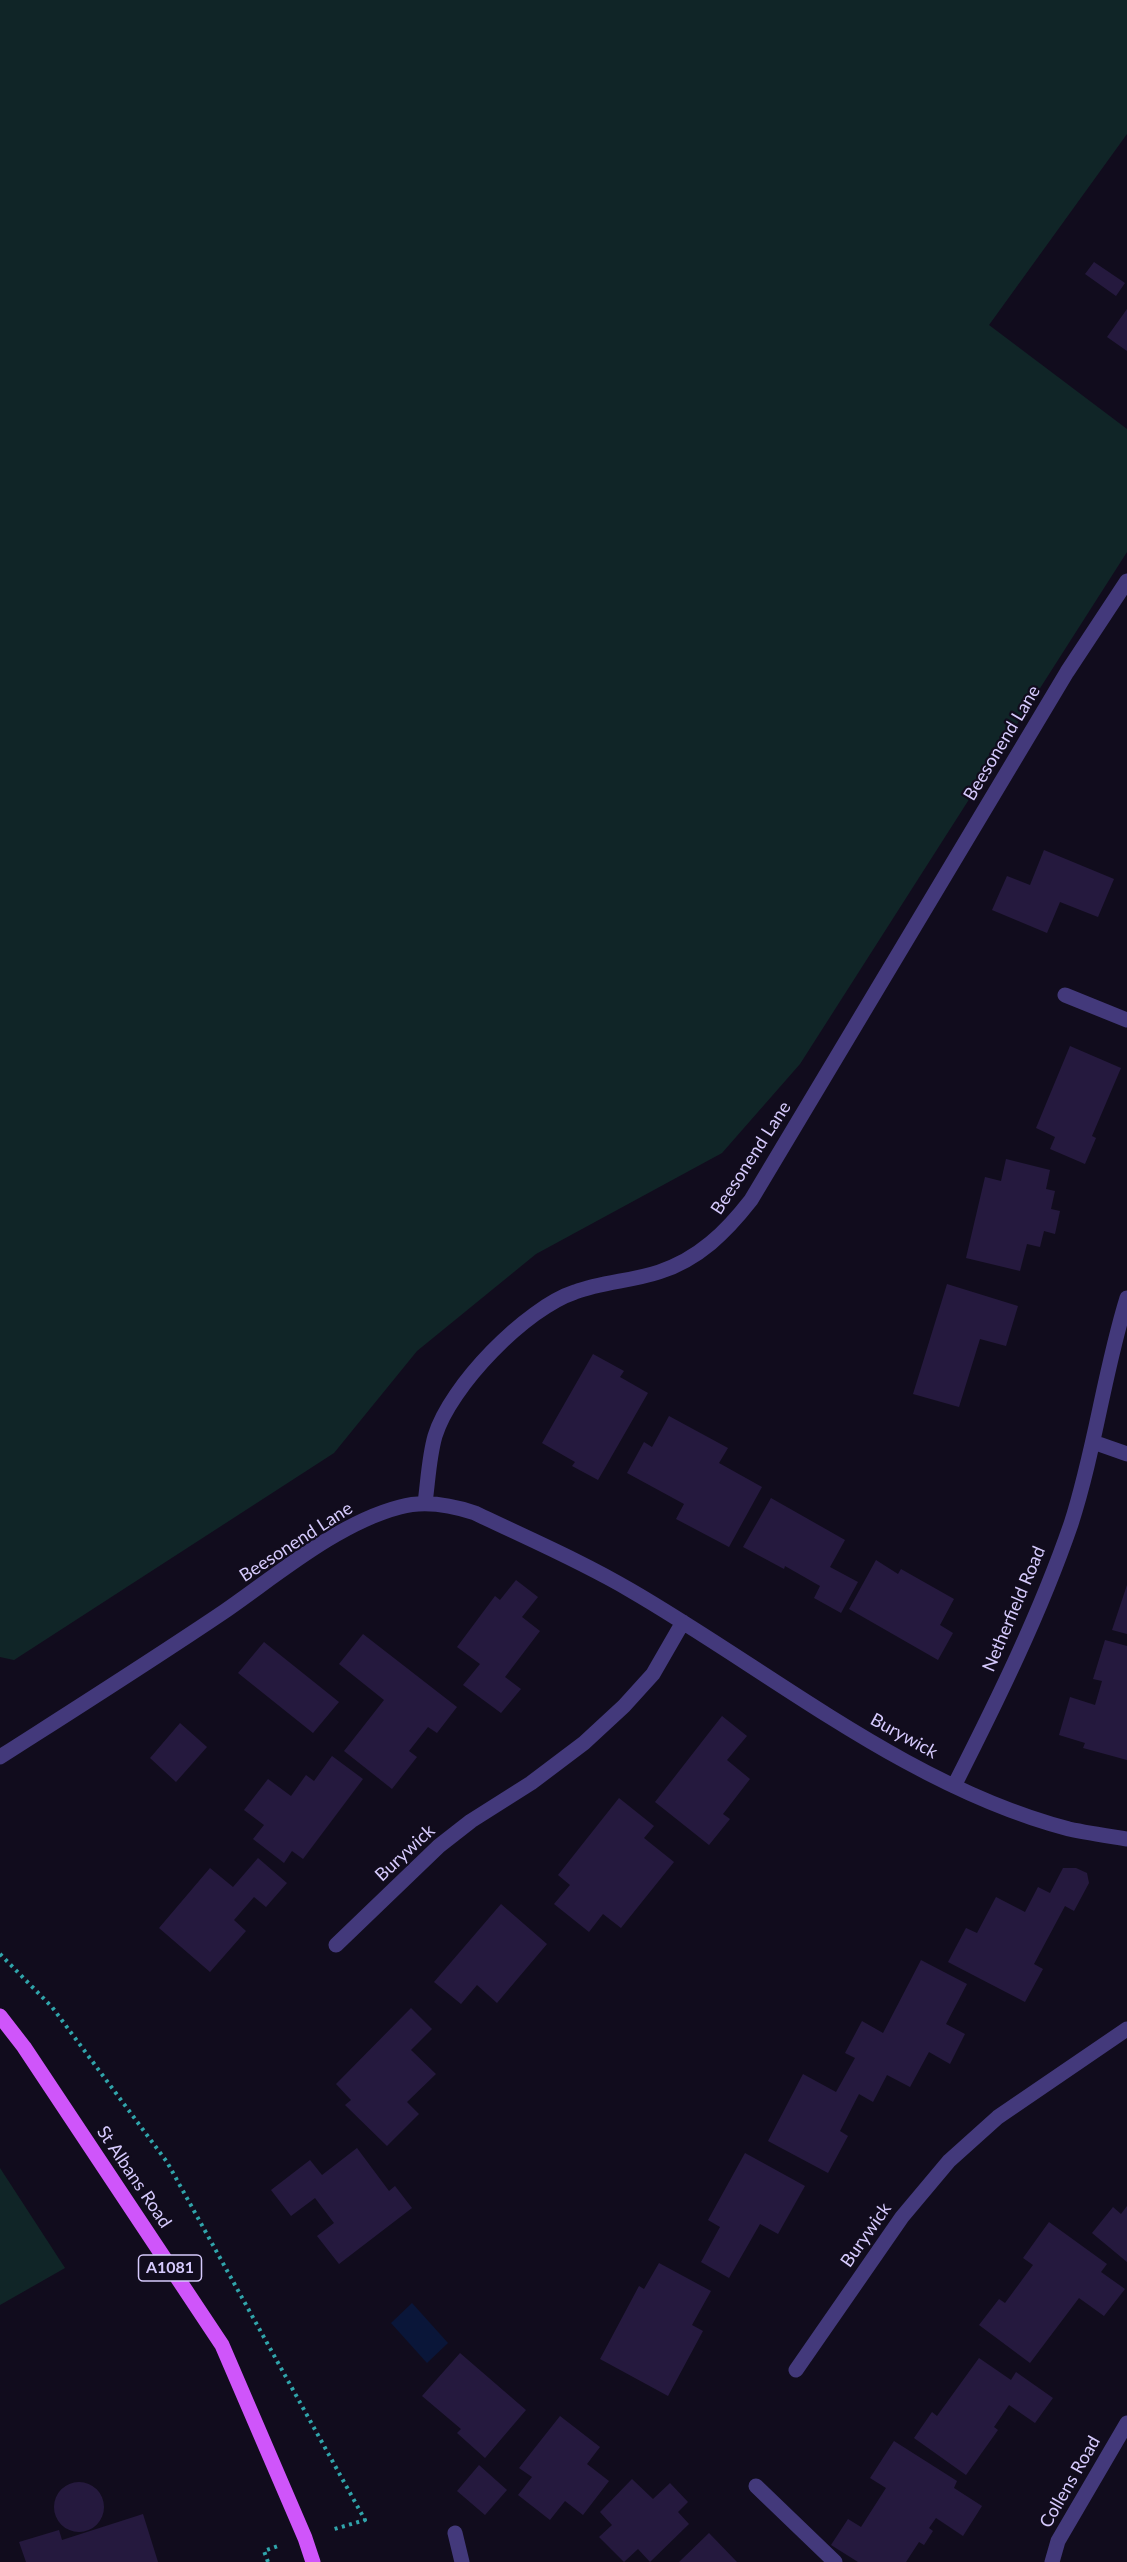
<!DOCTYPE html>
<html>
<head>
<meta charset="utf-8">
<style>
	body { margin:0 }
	canvas { display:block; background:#110c1d }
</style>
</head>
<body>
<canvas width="1127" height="2562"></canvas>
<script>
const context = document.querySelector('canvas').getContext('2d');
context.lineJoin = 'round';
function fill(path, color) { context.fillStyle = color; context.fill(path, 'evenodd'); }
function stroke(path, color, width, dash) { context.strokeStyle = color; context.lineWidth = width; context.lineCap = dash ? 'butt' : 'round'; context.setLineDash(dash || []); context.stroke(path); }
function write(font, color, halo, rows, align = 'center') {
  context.font = font + ' Lato,sans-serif'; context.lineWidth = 4.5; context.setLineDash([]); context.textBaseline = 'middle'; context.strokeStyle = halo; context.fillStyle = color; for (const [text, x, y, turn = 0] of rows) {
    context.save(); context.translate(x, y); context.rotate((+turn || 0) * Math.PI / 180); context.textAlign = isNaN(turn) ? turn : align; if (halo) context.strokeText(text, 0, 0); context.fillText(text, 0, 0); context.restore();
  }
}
const green = new Path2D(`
	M 0,0 L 1127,0 L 1127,134 L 989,325 L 1127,429 L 1127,552 L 800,1064 L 722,1153 L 536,1254 L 417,1351 L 334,1453 L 14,1660 L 0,1657 Z
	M 0,2168 L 65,2268 L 0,2305 Z`);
const water = new Path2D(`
	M 412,2303 L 448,2343 L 427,2363 L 391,2323 Z`);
const building = new Path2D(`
	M 1094,262 L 1125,283 L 1116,296 L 1085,274 Z
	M 1127,309 L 1127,351 L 1107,337 Z
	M 1044,850 L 1114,879 L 1098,917 L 1060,902 L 1047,933 L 992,910 L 1007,876 L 1030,885 Z
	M 1070,1046 L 1121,1068 L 1092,1136 L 1096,1138 L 1085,1164 L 1050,1149 L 1055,1137 L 1036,1128 Z
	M 1006,1159 L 1050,1170 L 1046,1189 L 1055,1191 L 1051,1209 L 1060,1211 L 1055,1234 L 1044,1231 L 1040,1247 L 1027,1244 L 1020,1271 L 966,1258 L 985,1177 L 1001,1181 Z
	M 947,1284 L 1018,1306 L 1006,1346 L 980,1339 L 959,1407 L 913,1394 Z
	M 593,1354 L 624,1371 L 620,1377 L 648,1393 L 598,1480 L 572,1466 L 575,1462 L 542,1443 Z
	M 669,1416 L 728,1448 L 719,1463 L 762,1487 L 729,1547 L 676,1519 L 684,1504 L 627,1473 L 644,1442 L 652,1447 Z
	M 771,1498 L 845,1540 L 830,1567 L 858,1582 L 841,1613 L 814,1598 L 820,1586 L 785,1566 L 784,1569 L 743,1547 Z
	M 876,1560 L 898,1574 L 901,1569 L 954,1599 L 940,1625 L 953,1633 L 938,1660 L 849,1609 Z
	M 516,1580 L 538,1597 L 522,1617 L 540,1631 L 505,1677 L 521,1689 L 501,1713 L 463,1685 L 480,1664 L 457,1647 L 495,1596 L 500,1600 Z
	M 1127,1585 L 1127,1634 L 1112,1630 Z
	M 363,1634 L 457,1707 L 437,1733 L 428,1727 L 409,1751 L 417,1757 L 392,1789 L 344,1751 L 384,1700 L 339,1664 Z
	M 1105,1640 L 1127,1646 L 1127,1760 L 1083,1748 L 1085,1743 L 1059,1735 L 1070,1697 L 1095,1705 L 1102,1681 L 1093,1679 Z
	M 264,1642 L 339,1702 L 313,1733 L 238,1673 Z
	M 722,1716 L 747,1736 L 727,1760 L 750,1779 L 723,1814 L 730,1819 L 709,1845 L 655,1802 Z
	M 180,1723 L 207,1747 L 176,1782 L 150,1758 Z
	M 332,1756 L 363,1779 L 303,1859 L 292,1851 L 284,1863 L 253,1839 L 264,1825 L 244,1810 L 268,1779 L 291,1796 L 306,1775 L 314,1781 Z
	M 619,1798 L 654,1826 L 644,1838 L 674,1862 L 621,1928 L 603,1914 L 589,1932 L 554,1904 L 570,1885 L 558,1875 Z
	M 258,1858 L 287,1883 L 266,1907 L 254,1897 L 234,1920 L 246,1931 L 210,1972 L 159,1928 L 210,1868 L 233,1887 Z
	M 1063,1868 L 1076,1868 L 1087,1873 L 1089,1883 L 1074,1911 L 1065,1906 L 1034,1964 L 1043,1969 L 1025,2002 L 948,1962 L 966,1928 L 977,1933 L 996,1897 L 1025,1912 L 1038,1887 L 1050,1893 Z
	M 501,1904 L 547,1944 L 497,2003 L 477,1985 L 461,2004 L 434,1982 Z
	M 921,1960 L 967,1984 L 946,2024 L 965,2034 L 950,2064 L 929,2052 L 910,2087 L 887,2075 L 873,2102 L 859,2094 L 840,2131 L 848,2136 L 828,2173 L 768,2141 L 803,2074 L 836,2092 L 855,2058 L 845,2053 L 862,2021 L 883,2033 Z
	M 411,2008 L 432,2029 L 411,2050 L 436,2074 L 407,2102 L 419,2114 L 387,2146 L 345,2105 L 351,2100 L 336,2084 Z
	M 357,2148 L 389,2191 L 395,2186 L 412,2208 L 339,2264 L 317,2236 L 334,2223 L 315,2198 L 291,2216 L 271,2190 L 310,2160 L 322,2175 Z
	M 745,2153 L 805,2186 L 778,2234 L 760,2224 L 729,2278 L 701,2262 L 720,2227 L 708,2220 Z
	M 1127,2206 L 1127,2262 L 1092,2233 L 1113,2207 L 1121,2214 Z
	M 1049,2222 L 1107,2264 L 1101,2272 L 1125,2289 L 1104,2316 L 1079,2298 L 1030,2363 L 979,2325 L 999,2299 L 1005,2303 L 1033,2265 L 1023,2258 Z
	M 659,2263 L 711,2291 L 692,2325 L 703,2331 L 668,2396 L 600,2359 L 639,2286 L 644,2289 Z
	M 460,2353 L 526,2410 L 485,2458 L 457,2433 L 461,2429 L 422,2396 Z
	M 979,2358 L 1011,2380 L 1016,2372 L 1053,2398 L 1035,2423 L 1009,2405 L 994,2427 L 998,2430 L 966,2475 L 914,2438 L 932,2412 L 937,2416 Z
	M 560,2416 L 600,2447 L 587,2464 L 609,2481 L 583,2515 L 565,2501 L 550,2520 L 518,2495 L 532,2477 L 519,2468 Z
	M 894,2441 L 957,2481 L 954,2488 L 982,2506 L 963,2536 L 936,2518 L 929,2528 L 933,2531 L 924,2545 L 919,2542 L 906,2562 L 858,2562 L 831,2545 L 848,2519 L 861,2527 L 886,2488 L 870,2478 Z
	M 479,2465 L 507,2490 L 485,2515 L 457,2491 Z
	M 632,2479 L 653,2499 L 670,2483 L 688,2502 L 678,2512 L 689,2524 L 650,2562 L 638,2549 L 624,2562 L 599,2537 L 612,2525 L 600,2512 Z
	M54 2507a25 25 0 1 1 50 0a25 25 0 1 1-50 0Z
	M 143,2514 L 158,2562 L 26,2562 L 19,2542 L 59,2530 L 62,2540 Z
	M 709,2533 L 737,2562 L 679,2562 Z`);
const path = new Path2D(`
	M 0,1954 L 52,2007 L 167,2162 L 365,2520 L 331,2530
	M 268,2562 L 264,2551 L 278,2546`);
const lane = new Path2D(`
	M 455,2533 L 462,2562`);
const street = new Path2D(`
	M 1065,995 L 1127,1020
	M 1093,1442 L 1127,1454
	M 425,1503 C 428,1481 429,1457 435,1436 C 450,1386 526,1308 575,1292 C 602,1282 632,1281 659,1272 C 699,1259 726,1232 751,1200 L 1067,672 L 1127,581
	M 0,1757 C 75,1709 151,1661 225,1611 C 277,1575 338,1523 400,1507 C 425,1500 451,1505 475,1513 C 527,1538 581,1561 630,1590 C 770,1671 910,1788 1069,1829 C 1088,1833 1108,1836 1127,1839
	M 954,1786 C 997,1701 1040,1614 1071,1524 C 1095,1450 1104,1372 1127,1298
	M 336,1945 L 439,1846 L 471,1821 L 531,1783 L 584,1743 L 624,1706 L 653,1674 L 683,1622
	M 796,2370 L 902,2217 L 949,2161 L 998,2117 L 1127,2029
	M 756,2486 L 835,2562
	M 1052,2562 L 1058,2541 L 1127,2423`);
const primary = new Path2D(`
	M 0,2016 L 24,2047 L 222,2345 L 305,2538 L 313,2562`);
const shields = [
	[170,2268,63]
];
const shieldNames = [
	["A1081",170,2268]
];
const streetNames = [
	["Beesonend Lane",1002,743,-59],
	["Beesonend Lane",751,1158,-57],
	["Beesonend Lane",296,1542,-33],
	["Netherfield Road",1014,1609,-67],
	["Burywick",904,1736,29],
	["Burywick",405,1853,-43],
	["St Albans Road",134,2177,56],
	["Burywick",866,2235,-55],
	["Collens Road",1070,2482,-60]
];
fill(green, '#102527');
fill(water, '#0a1639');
fill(building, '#25193e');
stroke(path, '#30a5ab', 4, [3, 4.5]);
stroke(lane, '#43397b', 15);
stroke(street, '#43397b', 15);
stroke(primary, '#cf55fa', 15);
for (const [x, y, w] of shields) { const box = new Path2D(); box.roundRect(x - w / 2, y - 13, w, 26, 4.5); context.fillStyle = '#110c1d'; context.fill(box); stroke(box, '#d6cafd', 1.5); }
write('bold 16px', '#d6cafd', null, shieldNames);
write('18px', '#d6cafd', '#110c1d', streetNames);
</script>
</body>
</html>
